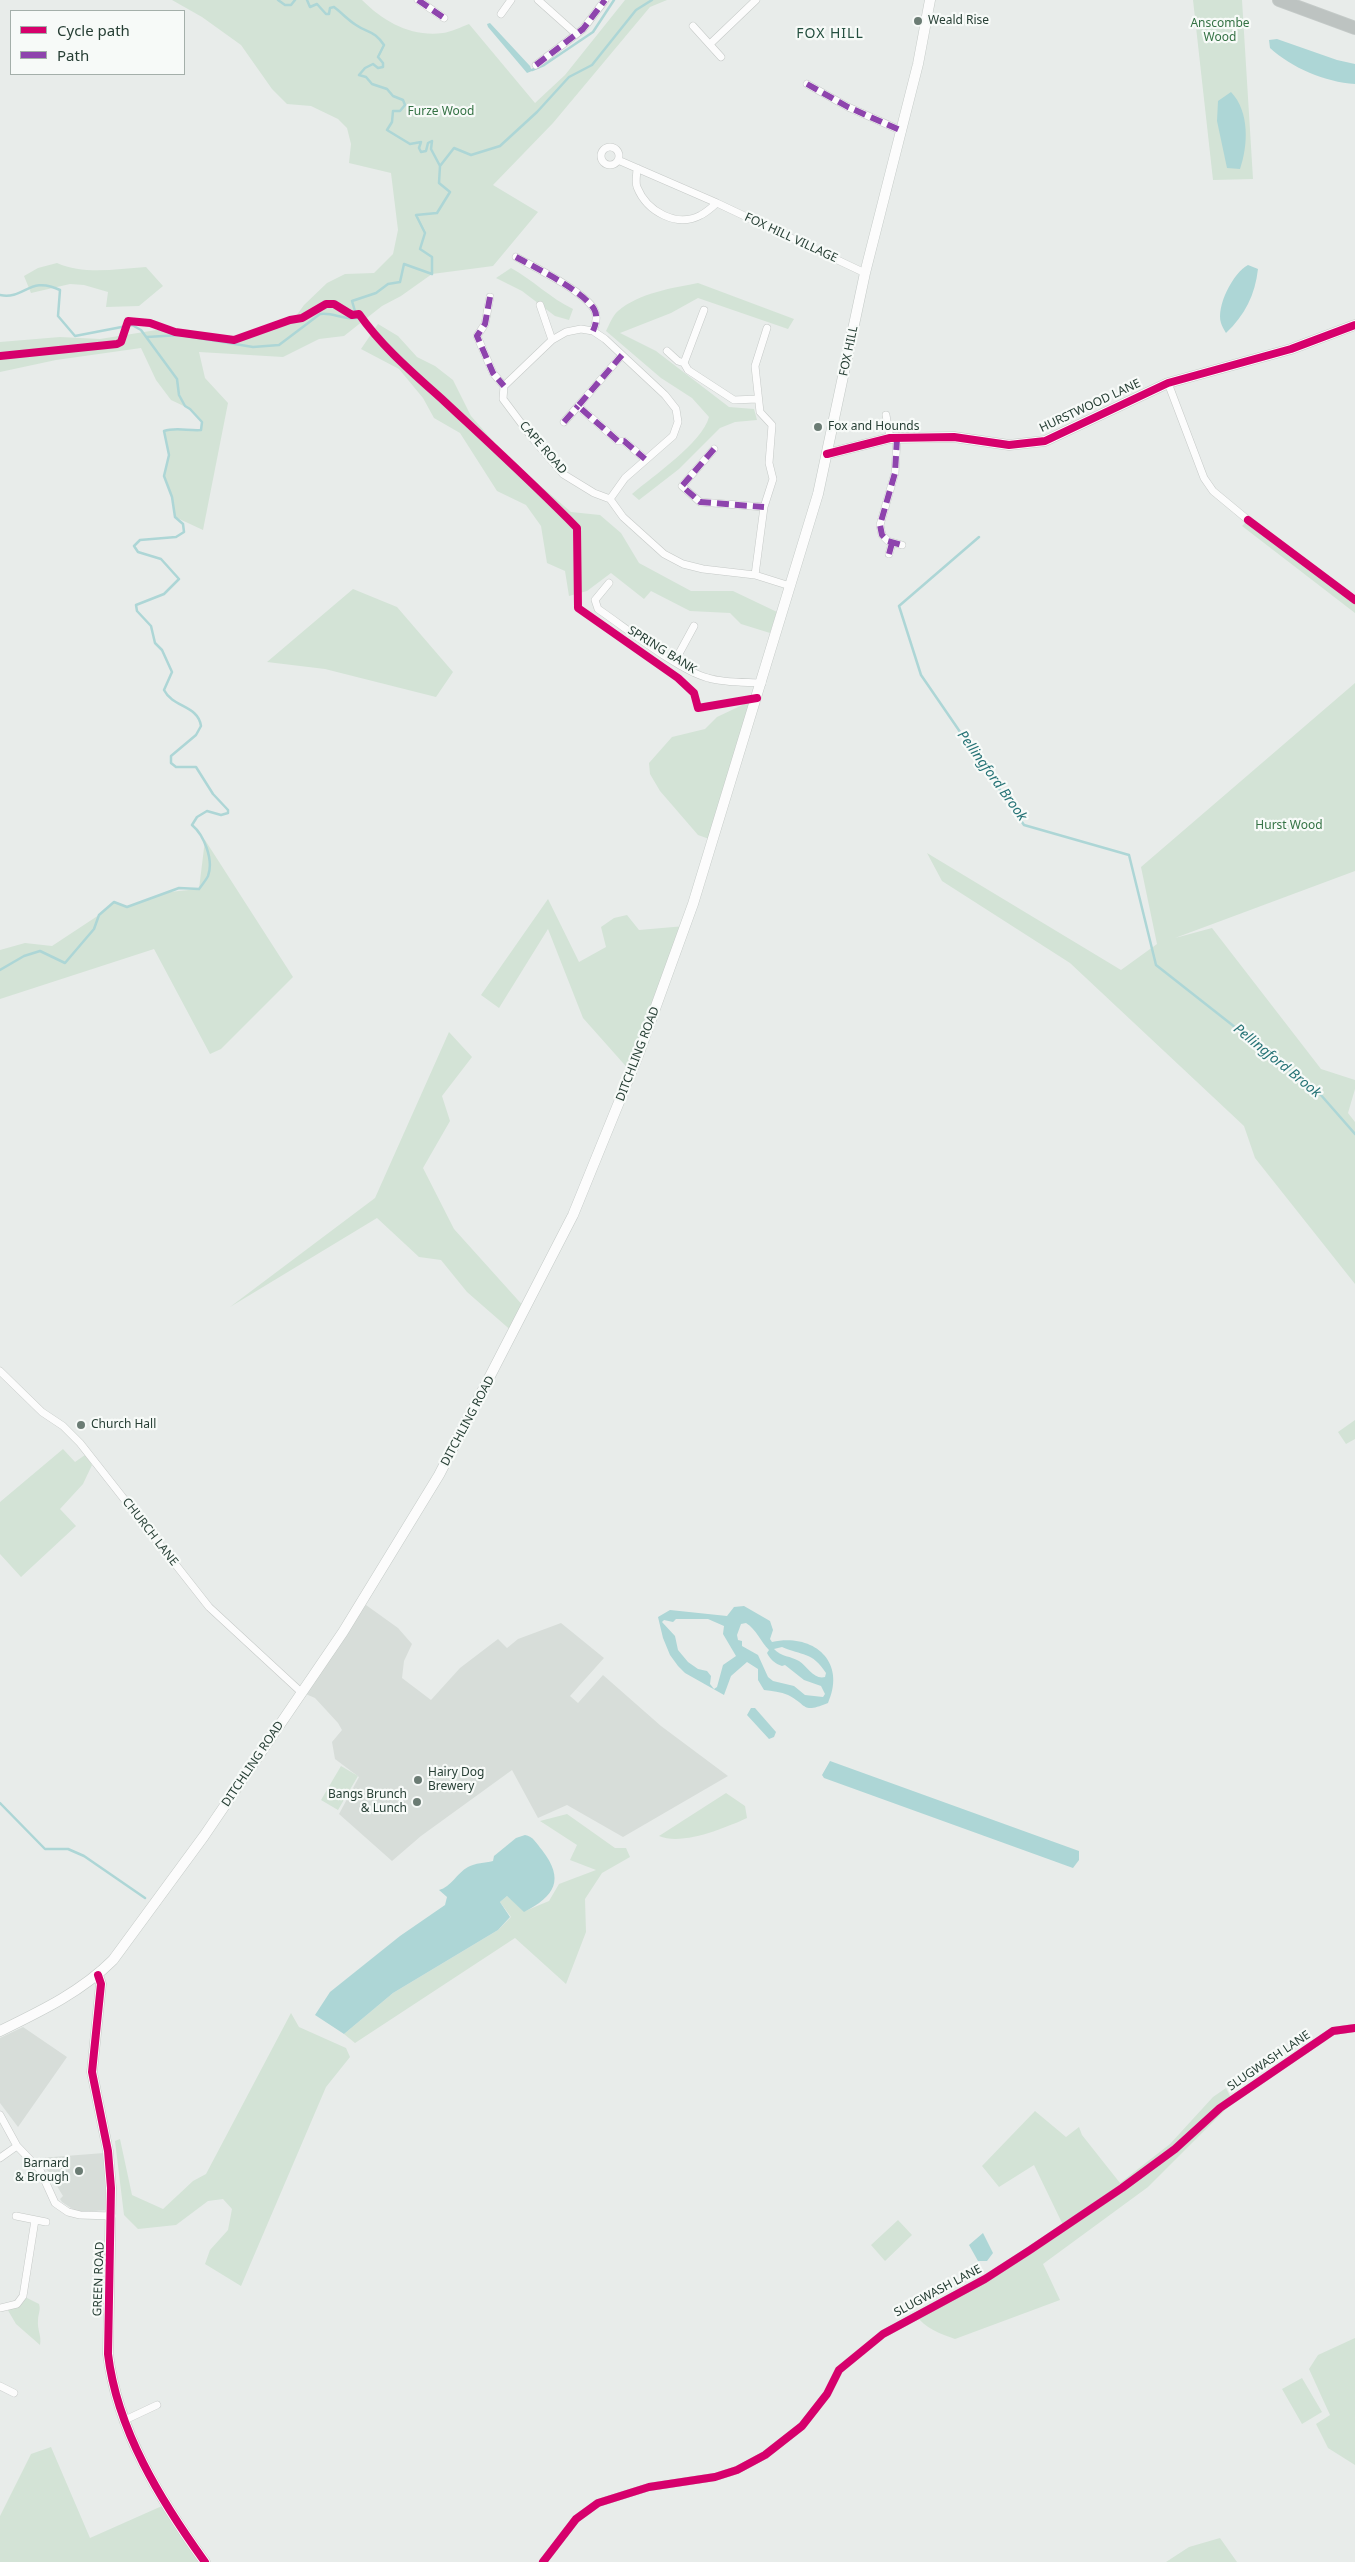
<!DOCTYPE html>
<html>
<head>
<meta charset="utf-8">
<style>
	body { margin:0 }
	#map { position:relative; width:1355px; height:2562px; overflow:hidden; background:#e8ecea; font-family:"Noto Sans",sans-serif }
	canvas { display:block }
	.legend { position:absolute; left:10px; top:10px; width:175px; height:65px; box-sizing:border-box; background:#f7faf8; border:1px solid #a4afaa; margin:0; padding:6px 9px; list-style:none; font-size:15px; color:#273f35 }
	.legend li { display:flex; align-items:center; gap:10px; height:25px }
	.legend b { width:25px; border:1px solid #a4afaa }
</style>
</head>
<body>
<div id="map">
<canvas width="1355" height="2562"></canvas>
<ul class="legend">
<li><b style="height:6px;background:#d6006c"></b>Cycle path</li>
<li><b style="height:6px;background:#8e44ad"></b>Path</li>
</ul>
</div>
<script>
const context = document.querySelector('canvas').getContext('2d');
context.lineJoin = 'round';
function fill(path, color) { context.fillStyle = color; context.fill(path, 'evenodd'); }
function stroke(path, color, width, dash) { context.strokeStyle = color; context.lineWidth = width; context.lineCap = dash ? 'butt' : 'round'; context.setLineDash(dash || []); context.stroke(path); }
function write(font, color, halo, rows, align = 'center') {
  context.font = font + ' "Noto Sans",sans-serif'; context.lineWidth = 4.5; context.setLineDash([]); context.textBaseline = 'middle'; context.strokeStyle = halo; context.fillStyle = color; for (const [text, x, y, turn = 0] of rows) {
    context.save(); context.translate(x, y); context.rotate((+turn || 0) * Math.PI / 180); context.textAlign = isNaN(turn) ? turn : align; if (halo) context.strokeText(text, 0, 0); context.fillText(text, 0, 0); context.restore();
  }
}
const built = new Path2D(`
	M 366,1605 L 398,1628 L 412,1644 L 404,1661 L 402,1678 L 431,1700 L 460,1668 L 498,1639 L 507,1648 L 518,1639 L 561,1623 L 604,1658 L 570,1696 L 578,1703 L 603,1675 L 661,1726 L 728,1776 L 623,1837 L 567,1805 L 538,1818 L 512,1770 L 421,1836 L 392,1861 L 339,1814 L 359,1777 L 335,1759 L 332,1742 L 342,1730 L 338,1723 L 315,1698 L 301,1692 Z
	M 23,2027 L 67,2057 L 18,2127 L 0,2103 L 0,2038 Z
	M 104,2153 L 109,2210 L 77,2212 L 62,2202 L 60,2199 L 63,2196 L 40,2158 Z`);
const green = new Path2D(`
	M 172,0 L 362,0 C 384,22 411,37 443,33 C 451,32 461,27 469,24 L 535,103 L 565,75 L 625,0 L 667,0 L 650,7 L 553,123 L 493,185 L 538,212 L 493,266 L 432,274 L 401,296 L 382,306 L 344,336 L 319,339 L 283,357 L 199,352 L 205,378 L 228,403 L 203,530 L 175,517 L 172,497 L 164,476 L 169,455 L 164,431 C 175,427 188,431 201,430 L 202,422 L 190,409 L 171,400 L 156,380 L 141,348 L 56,360 L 0,372 L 0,342 L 60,337 L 100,339 L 163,329 L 201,338 L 227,340 L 291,323 L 304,305 L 327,283 L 345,274 L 374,273 L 393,254 L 398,230 L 391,173 L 349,163 L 351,144 L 347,128 L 338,119 L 311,106 L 287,104 L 272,89 L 241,45 L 202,17 Z
	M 1193,0 L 1242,0 L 1253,179 L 1213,180 Z
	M 57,263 C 84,275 116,269 146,267 L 163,286 L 139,306 L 106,307 L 108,292 L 84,285 L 70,284 L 31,293 L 24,276 L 38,268 Z
	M 511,268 C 533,280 550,298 573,309 L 569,320 L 555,316 L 522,291 L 496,278 Z
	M 698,283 L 794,319 L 788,329 L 698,298 L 671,313 L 620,333 L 656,351 L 729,407 L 754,409 L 757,420 L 735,422 L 720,428 L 679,469 L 639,500 L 632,494 C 653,476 702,443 709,417 L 692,398 L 661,378 L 606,331 C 609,325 613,315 618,311 C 639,293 672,288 698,283 Z
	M 378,324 L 398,336 L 417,357 L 435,366 L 453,380 L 471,416 L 508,458 L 571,512 L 600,515 L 621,533 L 639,563 L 691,591 L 733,591 L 777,612 L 770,633 L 741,624 L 730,613 L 690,611 L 651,591 L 644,599 L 611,573 L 587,591 L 569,596 L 565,571 L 547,563 L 541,526 L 526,505 L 497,491 L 460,433 L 434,418 L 423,398 L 399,369 L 361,349 Z
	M 1248,520 L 1355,600 L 1355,613 L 1242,526 Z
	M 353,589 L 397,607 L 453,672 L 436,697 L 325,669 L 267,662 Z
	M 1355,683 L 1355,871 L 1175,938 L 1212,928 L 1321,1069 L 1355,1080 L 1355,1089 L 1348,1113 L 1355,1122 L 1355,1284 L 1255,1158 L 1244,1126 L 1070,963 L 942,881 L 927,853 L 1121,970 L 1157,944 L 1141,867 Z
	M 757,698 L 712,840 L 698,835 L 660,791 L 650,774 L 649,763 L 672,737 L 705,729 L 717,717 Z
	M 205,840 L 293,977 L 221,1049 L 210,1054 L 154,949 L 0,999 L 0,950 L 25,943 L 52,946 L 99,915 L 114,902 L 127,907 L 169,892 L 199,889 Z
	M 548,899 L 579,962 L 606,947 L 601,927 L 614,918 L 627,915 L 639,930 L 685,926 L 631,1072 L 583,1018 L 548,929 L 499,1008 L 481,995 Z
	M 449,1032 L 472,1057 L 442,1096 L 450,1121 L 423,1168 L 454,1229 L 526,1309 L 514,1333 L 467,1292 L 441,1260 L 419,1257 L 377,1218 L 230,1307 L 375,1198 Z
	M 1355,1420 L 1355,1439 L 1346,1444 L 1338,1432 Z
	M 63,1449 L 75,1462 L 85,1455 L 92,1465 L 83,1484 L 60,1509 L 76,1526 L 21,1577 L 0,1554 L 0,1502 Z
	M 341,1766 L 358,1776 L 338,1810 L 321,1800 Z
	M 726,1793 L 745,1806 L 747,1818 C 725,1828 682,1846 659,1836 Z
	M 567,1814 L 615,1848 L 626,1848 L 630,1857 L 602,1873 L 585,1899 L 586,1932 L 566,1984 L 515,1938 L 355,2043 L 344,2034 L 393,1993 L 498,1930 L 511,1917 L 500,1902 L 507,1896 L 525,1911 L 549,1901 L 559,1884 L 596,1870 L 570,1860 L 577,1845 L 540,1821 Z
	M 291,2013 L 299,2027 L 346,2048 L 350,2057 L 326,2087 L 241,2286 L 205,2264 L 210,2250 L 228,2230 L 232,2209 L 223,2199 L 208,2201 L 176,2225 L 138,2229 L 124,2215 L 115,2141 L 120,2139 L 132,2195 L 163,2209 L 193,2181 L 206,2174 Z
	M 1226,2088 L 1233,2102 L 1148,2187 L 1043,2264 L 1060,2300 L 955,2339 C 941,2334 924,2328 916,2315 L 985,2279 L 1063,2225 L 1034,2165 L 999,2187 L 982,2166 L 1035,2111 L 1066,2137 L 1079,2127 L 1082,2135 L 1120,2183 L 1170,2144 L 1213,2097 Z
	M 898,2220 L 912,2235 L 885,2261 L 871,2245 Z
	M 23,2296 L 39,2304 C 41,2310 38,2314 38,2320 C 37,2330 42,2336 40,2345 L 16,2324 L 6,2307 Z
	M 1355,2338 L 1355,2465 L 1328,2448 L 1316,2424 L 1330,2415 L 1309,2369 L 1318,2355 Z
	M 1302,2378 L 1322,2412 L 1302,2424 L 1282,2389 Z
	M 51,2447 L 90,2538 L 162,2506 L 200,2562 L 0,2562 L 0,2516 L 31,2454 Z
	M 1220,2538 L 1237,2562 L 1166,2562 L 1189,2547 Z`);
const water = new Path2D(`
	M 490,23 L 530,66 L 532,71 L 527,73 L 488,27 L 487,24 Z
	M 1277,39 L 1337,60 L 1355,64 L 1355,84 C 1325,82 1292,68 1270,48 L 1269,40 Z
	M 1231,92 C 1250,112 1248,146 1240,169 L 1227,168 L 1217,121 L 1218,101 Z
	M 1248,265 L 1258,269 C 1255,295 1245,315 1226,333 C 1224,330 1222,326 1221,323 C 1216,306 1233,273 1248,265 Z
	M 744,1606 L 770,1621 L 773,1630 L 770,1639 L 772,1642 C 813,1633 847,1661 828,1703 C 801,1714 808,1705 788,1695 C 781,1692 772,1691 764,1690 L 758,1680 L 758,1669 L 747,1662 L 731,1676 L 724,1695 L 685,1673 L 678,1666 L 670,1655 L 663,1638 L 658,1617 L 670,1610 L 727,1616 L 734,1607 ZM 676,1619 L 708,1619 L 724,1626 L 723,1634 L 736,1656 L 723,1665 L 717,1687 L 714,1689 L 710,1684 L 711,1676 L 707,1671 L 698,1669 L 688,1662 L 678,1650 L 675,1636 L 662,1622 L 664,1620 L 673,1622 ZM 746,1623 C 757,1630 760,1641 769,1650 L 767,1653 C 770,1659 775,1664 782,1666 L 785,1665 L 804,1680 L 821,1686 L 825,1694 L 823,1697 L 805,1695 L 794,1686 L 773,1681 L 768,1677 L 758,1655 L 742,1646 L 742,1641 L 738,1640 L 737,1635 L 741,1624 ZM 782,1647 C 802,1656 812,1651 826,1673 L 825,1677 C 814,1680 807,1666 799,1661 C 791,1656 781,1657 774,1649 Z
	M 751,1708 L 755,1708 L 776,1732 L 774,1737 L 769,1739 L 747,1715 Z
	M 830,1761 L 1079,1851 L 1079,1860 L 1073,1868 L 824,1778 L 822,1775 Z
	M 525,1835 C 533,1836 537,1844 542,1850 C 565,1880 555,1896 524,1912 L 507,1896 L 500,1902 L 510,1917 L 498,1930 L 393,1993 L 344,2034 L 315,2015 L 330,1992 L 400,1936 L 445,1905 L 447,1897 L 439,1890 C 451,1887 457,1873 468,1867 C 475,1863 485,1863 493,1861 L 494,1856 L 516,1838 Z
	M 983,2233 L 993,2253 L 987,2261 L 978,2261 L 969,2245 Z`);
const stream = new Path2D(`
	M 278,0 L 285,5 L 291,5 L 295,0
	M 532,70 L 544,65 L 593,32 L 614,0
	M 440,166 L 454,148 L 471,155 L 500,146 L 537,112 L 569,77 L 592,65 L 636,10 L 652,0
	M 0,295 C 25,300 29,275 60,290 L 58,316 L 75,336 L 132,325 L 141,330 L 177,379 L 179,395 L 185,406 L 190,409 L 202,422 L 201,430 C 189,431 175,427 164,431 L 169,455 L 164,476 L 172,497 L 175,517 L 183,524 L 184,532 L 176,537 L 140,540 L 134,546 L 138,552 L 161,559 L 179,579 L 164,594 L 136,605 L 137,611 L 151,626 L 155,643 L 162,650 L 172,672 L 164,690 C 173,708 198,705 201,726 L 196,735 L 171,756 L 171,763 L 176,767 L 196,767 L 213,794 L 228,810 L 228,813 L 221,815 L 207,811 L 197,817 L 192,825 C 204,835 214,860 208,876 C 206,880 202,885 199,889 L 179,888 L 127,907 L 114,902 L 99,915 L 94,929 L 65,963 L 40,951 L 24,956 L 0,970
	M 147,337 L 180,335 L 253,347 L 279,345 L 320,314 C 333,312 343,320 357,318 L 352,301 L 376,293 L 388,284 L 400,282 L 404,264 L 432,274 L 432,257 L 420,249 L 425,233 L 416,215 L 437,213 L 450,192 L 439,183 L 440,166 L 431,149 L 432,141 L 428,143 L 426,151 L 421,152 L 419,148 L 421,142 L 410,144 L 387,130 L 392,122 L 393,111 L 400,111 L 405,105 L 403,100 L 393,96 L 387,89 L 372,84 L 366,77 L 359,75 L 365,68 L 373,64 L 378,68 L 383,67 L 383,63 L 378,57 L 384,45 C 374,30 369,34 356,25 C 348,20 342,13 334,7 L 330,8 L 329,14 L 326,14 L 317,4 L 310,7 L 307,0
	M 979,537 L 899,606 L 921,675 L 1024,825 L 1129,855 L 1156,965 L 1320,1094 L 1355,1134
	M 0,1803 L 45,1849 L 68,1849 L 84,1856 L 145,1898`);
const street = new Path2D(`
	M 418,0 L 444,18
	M 538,0 L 575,33
	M 501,14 L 511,0
	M 693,26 L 721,57
	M 710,44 L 756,0
	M 536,65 L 583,29 L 605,0
	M 807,84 L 848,107 L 902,131
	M601 156a9 9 0 1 1 18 0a9 9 0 1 1-18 0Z
	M 618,160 L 717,203 L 865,273
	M 637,168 C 637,174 635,182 637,187 C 647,212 677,228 701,215 C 707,212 712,207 717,203
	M 516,257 C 536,268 582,290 594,309 C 598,316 596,324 593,331
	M 490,297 L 485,324 L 477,336 L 493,373 L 504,386 L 503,399 L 533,439 L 563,474 L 594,493 L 610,499 L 623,517 L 664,554 L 683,564 L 703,569 L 755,575 L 790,586
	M 540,305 L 552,340
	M 667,351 L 678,361 L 684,363 L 688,370 L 734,400 L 757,399
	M 622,355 L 578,406 L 618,441 L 624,441 L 645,459
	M 684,363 L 704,310
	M 1168,383 L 1204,478 L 1213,491 L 1248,520
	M 504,386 L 552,340 L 566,332 L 581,329 L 593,331 L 605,339 L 665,395 L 676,409 L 678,422 L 673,436 L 625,478 L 610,499
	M 886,415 L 890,438
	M 564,422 L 578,406
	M 897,438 L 895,473 L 880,525 L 882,535 L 888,541 L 902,545
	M 714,449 L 682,486 L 700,502 L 764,507
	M 889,554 L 892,543
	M 755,575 L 764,507 L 773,479 L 769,463 L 772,425 L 760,412 L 755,366 L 767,328
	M 609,583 L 595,600 L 598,609 C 626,628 678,670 708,678 C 725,683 744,682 762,683
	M 675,661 L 694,626
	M 0,1371 L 42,1412 L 63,1426 L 80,1443 L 209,1607 L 301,1692
	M 0,2115 L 17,2146 L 40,2170 L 55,2203 L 68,2212 L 80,2215 L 112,2216
	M 0,2158 L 17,2146
	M 16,2216 L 46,2222
	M 0,2308 L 17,2304 L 23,2296 L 35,2220
	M 0,2386 L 14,2393
	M 125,2420 L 157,2405
	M 543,2562 L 576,2519 L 598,2503 L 649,2487 L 715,2477 L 737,2470 L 765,2455 L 802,2426 L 827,2394 L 839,2370 L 883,2334 L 985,2279 L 1030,2250 L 1122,2188 L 1175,2149 L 1220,2108 L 1333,2031 L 1355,2028`);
const secondary = new Path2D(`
	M 827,454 L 890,438 L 954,437 L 1009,445 L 1045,441 L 1168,383 L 1291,349 L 1355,325
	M 98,1975 L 101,1984 L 92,2072 L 108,2151 L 111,2188 L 108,2354 C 117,2430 161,2501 205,2562
	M 0,2031 C 41,2011 81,1992 113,1960 L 204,1836 L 343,1632 L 439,1475 L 573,1215 L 639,1053 L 693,904 L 818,494 L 865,273 L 918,64 L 930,0`);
const highway = new Path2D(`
	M 1279,0 L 1355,28`);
const quiet = new Path2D(`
	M 418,0 L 444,18
	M 536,65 L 583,29 L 605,0
	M 807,84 L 848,107 L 902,131
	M 516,257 C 536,268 582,290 594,309 C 598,316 596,324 593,331
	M 490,297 L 485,324 L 477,336 L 493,373 L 504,386
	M 622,355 L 578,406 L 618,441 L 624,441 L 645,459
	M 564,422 L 578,406
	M 897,438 L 895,473 L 880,525 L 882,535 L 888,541 L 902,545
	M 714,449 L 682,486 L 700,502 L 764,507
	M 889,554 L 892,543`);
const cycleway = new Path2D(`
	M 0,356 L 117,344 L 121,342 L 128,321 L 150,323 L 175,332 L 234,340 L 290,320 L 302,318 L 326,304 L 334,304 L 352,315 L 359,314 C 382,347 414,374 444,401 C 489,443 534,484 577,528 L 578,608 L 678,678 L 694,693 L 698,708 L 757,698
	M 827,454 L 890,438 L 954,437 L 1009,445 L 1045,441 L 1168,383 L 1291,349 L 1355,325
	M 1248,520 L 1355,600
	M 98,1975 L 101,1984 L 92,2072 L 108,2151 L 111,2188 L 108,2354 C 117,2430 161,2501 205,2562
	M 543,2562 L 576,2519 L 598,2503 L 649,2487 L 715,2477 L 737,2470 L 765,2455 L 802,2426 L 827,2394 L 839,2370 L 883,2334 L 985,2279 L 1030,2250 L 1122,2188 L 1175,2149 L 1220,2108 L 1333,2031 L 1355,2028`);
const markers = [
	[918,21,5,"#6b7c74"],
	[818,427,5,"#6b7c74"],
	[81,1425,5,"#6b7c74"],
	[418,1780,5,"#6b7c74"],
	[417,1802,5,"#6b7c74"],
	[79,2171,5,"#6b7c74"]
];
const poiNames = [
	["Weald Rise",928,21],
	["Fox and Hounds",828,427],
	["Church Hall",91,1425],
	["Hairy Dog",428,1773],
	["Brewery",428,1787],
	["Bangs Brunch",407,1795,"right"],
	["& Lunch",407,1809,"right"],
	["Barnard",69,2164,"right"],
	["& Brough",69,2178,"right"]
];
const parkNames = [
	["Anscombe",1220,24],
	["Wood",1220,38],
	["Furze Wood",441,112],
	["Hurst Wood",1289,826]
];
const streetNames = [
	["FOX HILL VILLAGE",791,238,25],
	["FOX HILL",849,351,-78],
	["HURSTWOOD LANE",1090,406,-25],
	["CAPE ROAD",543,448,49],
	["SPRING BANK",662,650,32],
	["DITCHLING ROAD",638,1054,-69],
	["DITCHLING ROAD",468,1421,-62],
	["CHURCH LANE",150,1532,52],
	["DITCHLING ROAD",253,1764,-56],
	["SLUGWASH LANE",1269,2061,-34],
	["GREEN ROAD",99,2279,-88],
	["SLUGWASH LANE",938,2291,-28]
];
const neighbourhoodNames = [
	["FOX HILL",830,34]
];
const waterNames = [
	["Pellingford Brook",992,776,54],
	["Pellingford Brook",1277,1061,39]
];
fill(built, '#d7ddd9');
fill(green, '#d3e3d6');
fill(water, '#add6d6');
stroke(stream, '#add6d6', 2.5);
stroke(street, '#c5c9c7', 8);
stroke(secondary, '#c4cac7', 11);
stroke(highway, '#c4cac8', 14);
stroke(street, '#fcfcfc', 7);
stroke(secondary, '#fcfcfc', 10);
stroke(highway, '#bdc3c1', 12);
stroke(quiet, '#8e44ad', 6, [12, 6]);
stroke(cycleway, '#d6006c', 8);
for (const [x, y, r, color] of markers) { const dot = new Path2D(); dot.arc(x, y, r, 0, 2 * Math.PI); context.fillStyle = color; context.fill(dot); stroke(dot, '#f7faf8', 2); }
write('12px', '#273f35', '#f7faf8', poiNames, 'left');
write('12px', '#347244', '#f7faf8', parkNames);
write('12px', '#273f35', '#f7faf8', streetNames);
context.letterSpacing = '1px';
write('14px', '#244f3f', '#f7faf8', neighbourhoodNames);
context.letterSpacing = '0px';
write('italic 14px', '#267376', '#f7faf8', waterNames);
</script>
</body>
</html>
